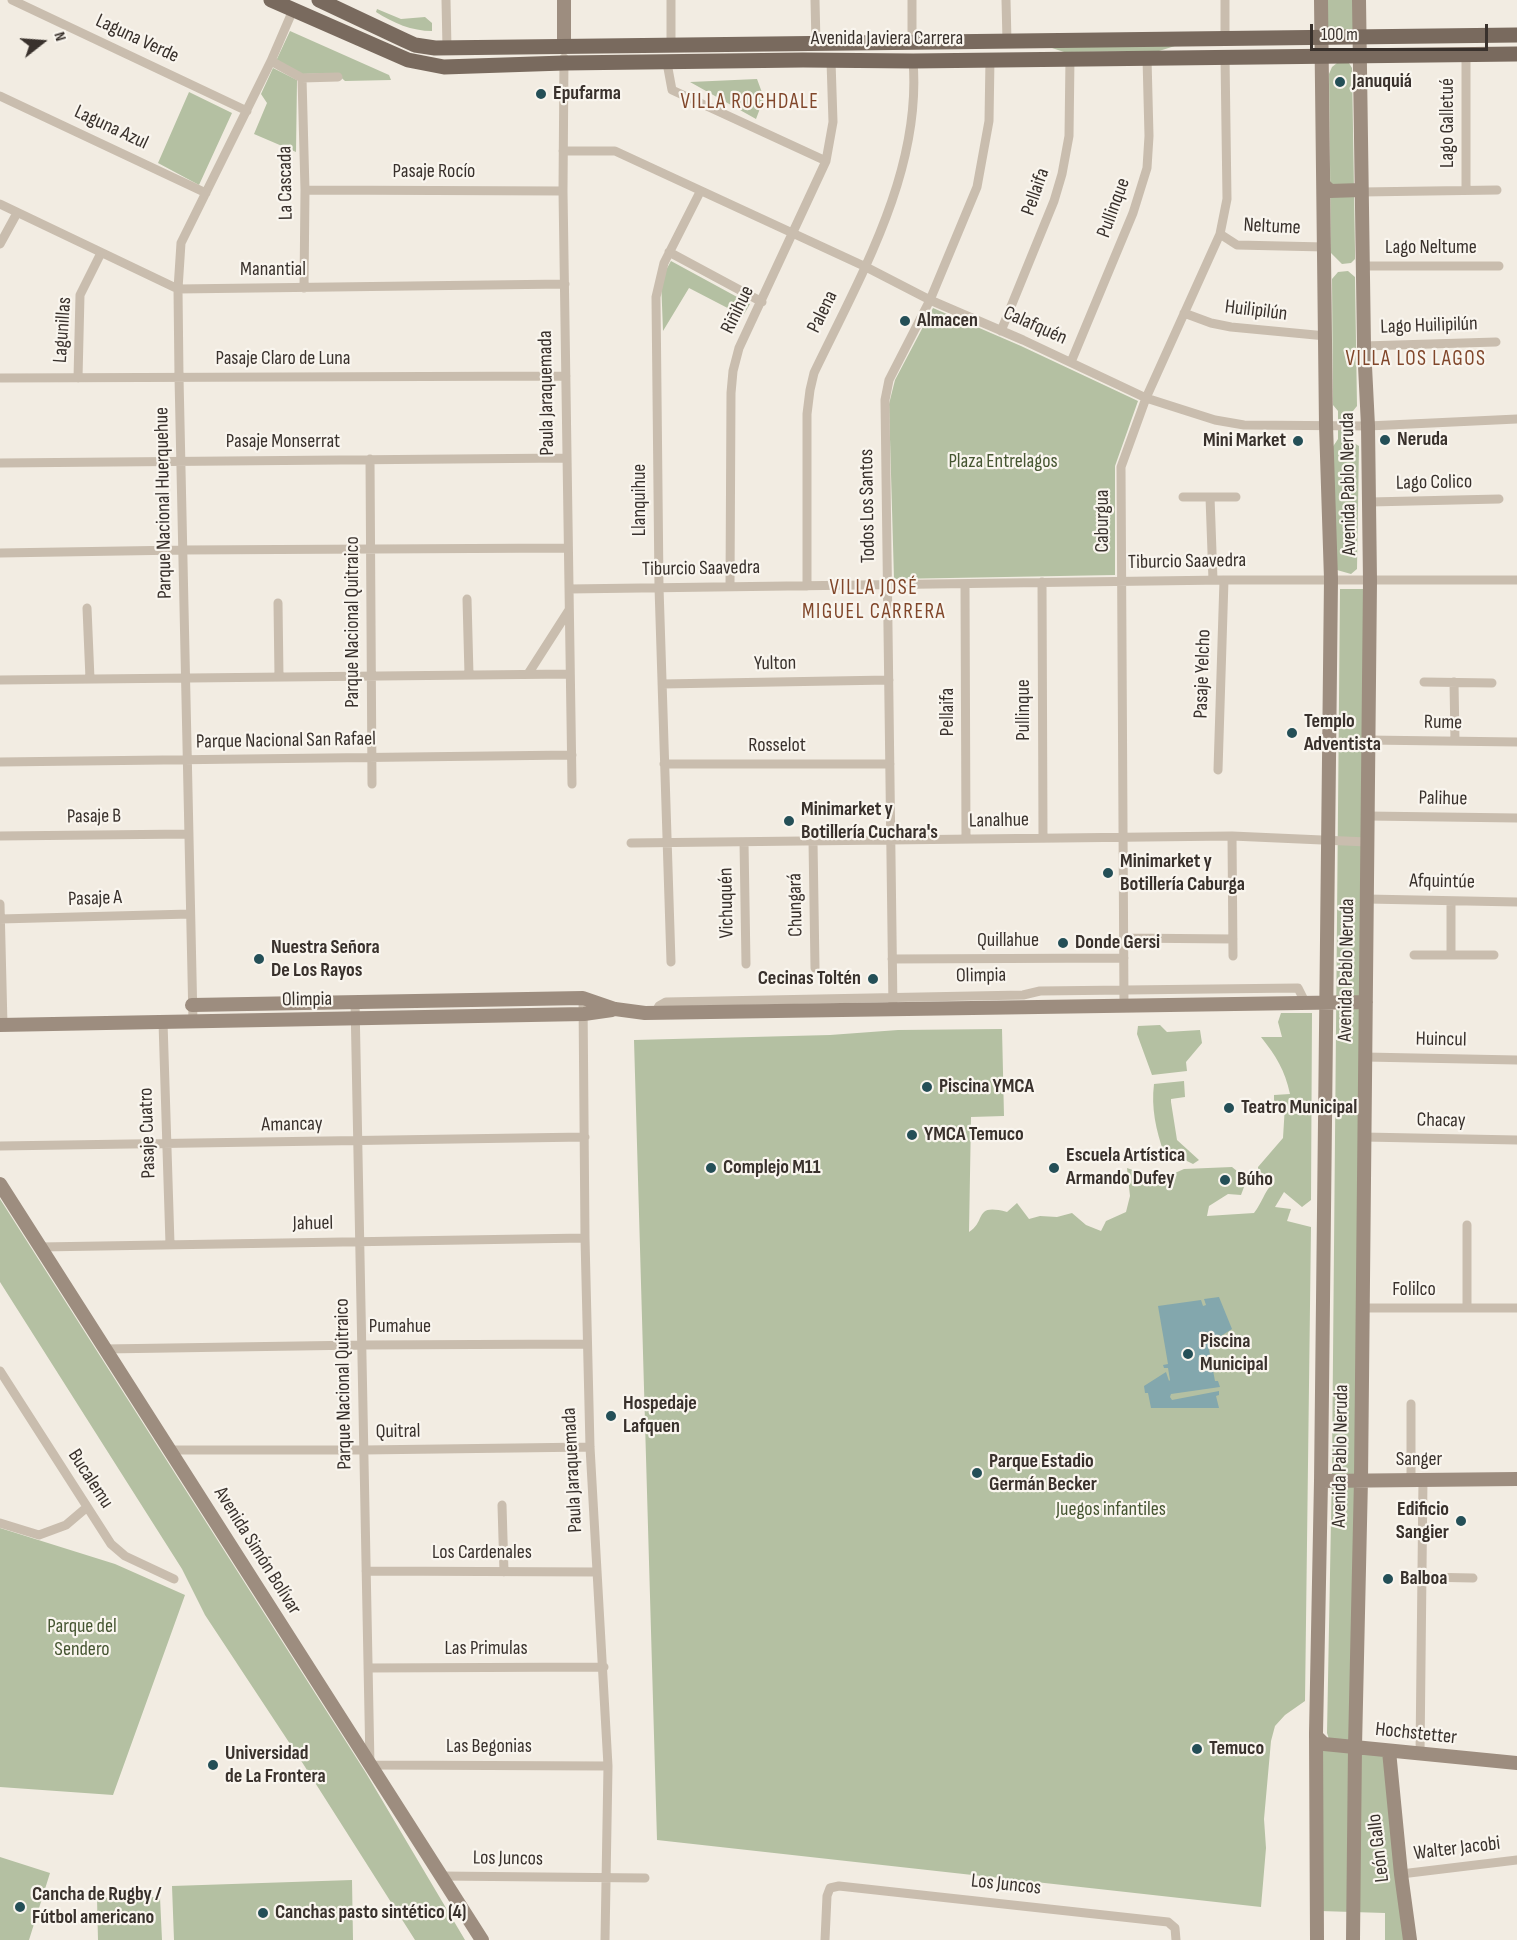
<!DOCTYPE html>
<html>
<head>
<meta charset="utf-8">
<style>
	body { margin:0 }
	#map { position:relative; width:1517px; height:1940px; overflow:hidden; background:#f2ece2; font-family:"Sofia Sans Condensed",sans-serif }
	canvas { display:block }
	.north { position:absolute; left:12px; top:12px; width:60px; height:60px; -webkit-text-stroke:4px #f9f5ee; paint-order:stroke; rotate:73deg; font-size:16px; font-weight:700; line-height:24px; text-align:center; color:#39312c }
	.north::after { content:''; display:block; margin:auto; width:21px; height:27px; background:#39312c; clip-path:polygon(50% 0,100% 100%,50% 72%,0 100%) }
	.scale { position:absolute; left:1310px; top:24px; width:178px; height:27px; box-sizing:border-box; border:3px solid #39312c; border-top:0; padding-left:8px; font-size:18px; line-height:21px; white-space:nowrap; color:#39312c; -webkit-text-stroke:4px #f9f5ee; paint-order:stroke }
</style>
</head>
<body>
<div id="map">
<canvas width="1517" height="1940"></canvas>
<div class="north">N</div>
<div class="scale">100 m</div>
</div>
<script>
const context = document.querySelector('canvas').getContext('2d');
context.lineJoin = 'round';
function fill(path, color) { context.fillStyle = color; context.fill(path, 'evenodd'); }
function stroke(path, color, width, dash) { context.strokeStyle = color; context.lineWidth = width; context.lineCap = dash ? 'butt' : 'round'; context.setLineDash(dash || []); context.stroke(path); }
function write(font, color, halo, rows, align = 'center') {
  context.font = font + ' "Sofia Sans Condensed",sans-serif'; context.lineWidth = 4.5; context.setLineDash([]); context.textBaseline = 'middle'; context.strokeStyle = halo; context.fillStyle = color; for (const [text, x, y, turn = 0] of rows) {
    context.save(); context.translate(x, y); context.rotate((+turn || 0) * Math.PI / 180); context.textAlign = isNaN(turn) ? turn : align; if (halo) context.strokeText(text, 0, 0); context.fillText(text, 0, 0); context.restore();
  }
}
const green = new Path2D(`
	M 1327,0 L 1353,0 L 1354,31 L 1327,31 Z
	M 377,9 L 401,19 L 425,17 L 432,23 L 432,31 C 412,31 393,23 376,12 Z
	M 290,31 L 389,75 L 391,80 L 345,81 L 336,73 L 302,74 L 276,61 Z
	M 1178,45 L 1159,51 L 1064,52 L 1046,46 Z
	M 1337,63 L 1349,63 L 1352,68 L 1355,251 L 1355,259 L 1351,263 L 1342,264 L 1331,253 L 1329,74 L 1332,67 Z
	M 273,68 L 297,80 L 296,152 L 254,134 L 267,103 L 261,94 Z
	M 757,79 L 764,98 L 756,119 L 690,82 Z
	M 189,92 L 232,113 L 199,185 L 158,163 Z
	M 671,261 L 750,304 L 743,316 L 689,288 L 663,331 L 661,279 Z
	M 1348,271 L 1355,277 L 1357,406 L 1353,411 L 1352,442 L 1359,446 L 1357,569 L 1351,574 L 1337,570 L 1332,448 L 1338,439 L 1338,411 L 1333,405 L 1332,279 L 1338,272 Z
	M 933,308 L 1021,346 L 1138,401 L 1115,466 L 1115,575 L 894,579 L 889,404 L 895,380 Z
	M 1340,589 L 1365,589 L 1354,1738 L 1348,1743 L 1330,1742 L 1327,1733 L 1332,1467 Z
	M 1281,1013 L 1312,1013 L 1311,1200 L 1302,1207 L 1284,1192 L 1275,1207 L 1291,1209 L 1287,1221 L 1311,1227 L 1305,1701 L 1285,1715 L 1275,1726 L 1271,1741 L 1264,1819 L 1266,1848 L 1261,1907 L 657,1840 L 634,1040 L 830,1035 L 898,1030 L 1002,1029 L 1004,1116 L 971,1117 L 969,1232 C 987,1221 973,1203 1007,1212 L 1017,1203 L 1029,1219 L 1040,1216 L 1057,1217 L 1072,1213 L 1086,1225 L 1101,1231 L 1106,1221 L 1126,1212 L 1130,1196 L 1127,1168 L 1152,1177 L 1166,1177 L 1184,1169 L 1232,1167 L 1247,1179 L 1241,1195 L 1228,1194 L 1209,1206 L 1207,1216 L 1254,1213 C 1262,1203 1264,1192 1273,1183 L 1258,1170 L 1258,1167 L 1283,1138 L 1285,1105 L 1274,1104 L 1274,1095 L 1290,1094 C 1285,1070 1276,1056 1261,1037 L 1282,1037 L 1278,1022 Z
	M 1160,1025 L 1167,1032 L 1200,1030 L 1202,1043 L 1186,1062 L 1187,1071 L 1152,1075 L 1137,1034 L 1138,1026 Z
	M 1184,1081 L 1185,1097 L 1171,1099 L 1171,1102 L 1177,1140 L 1199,1160 L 1193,1164 L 1175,1155 L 1164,1153 C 1156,1130 1151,1108 1154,1084 Z
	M 0,1199 L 366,1773 L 465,1940 L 415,1940 L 300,1759 L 205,1615 L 182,1569 L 0,1282 Z
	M 0,1528 L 115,1564 L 185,1595 L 113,1795 L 0,1787 Z
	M 1319,1747 L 1386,1755 L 1408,1940 L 1385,1940 L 1385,1913 L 1320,1911 Z
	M 0,1857 L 50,1873 L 29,1940 L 0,1940 Z
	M 352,1880 L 353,1940 L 174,1940 L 172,1886 Z
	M 160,1897 L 162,1940 L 98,1940 L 97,1898 Z`);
const water = new Path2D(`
	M 1219,1297 L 1232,1329 L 1208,1344 L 1215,1381 L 1218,1381 L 1220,1387 L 1171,1394 L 1170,1397 L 1172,1400 L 1219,1391 L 1219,1395 L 1216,1396 L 1219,1408 L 1151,1408 L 1148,1393 L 1145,1393 L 1144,1386 L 1166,1372 L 1169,1381 L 1170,1380 L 1168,1368 L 1164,1368 L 1163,1365 L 1168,1364 L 1158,1306 L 1201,1300 L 1203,1306 L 1206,1305 L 1204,1299 Z`);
const street = new Path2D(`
	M 12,0 L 247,111
	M 446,0 L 447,48
	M 671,0 L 671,45
	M 815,0 L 816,43
	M 912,0 L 912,42
	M 1006,0 L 1007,41
	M 1225,0 L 1225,38
	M 1466,55 L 1466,190
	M 564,58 L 563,191 L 572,784
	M 271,61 L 302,78 L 305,190 L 304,288
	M 667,63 L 672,90 L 826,161
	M 302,78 L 338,77
	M 0,96 L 206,193
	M 563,151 L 615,151 L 866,267 L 930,300 L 1023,340 L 1146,398 L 1215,420 L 1244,425 L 1368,426 L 1517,419
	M 305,190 L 563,191
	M 1362,192 L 1497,190
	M 0,204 L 178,289 L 565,284
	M 1220,234 L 1237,245 L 1325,247
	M 0,244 L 17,213
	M 669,252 L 762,302
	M 1363,266 L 1499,266
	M 1184,313 L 1211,323 L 1231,327 L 1326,336
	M 1001,331 L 1054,201 L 1062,174 L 1069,136 L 1070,58
	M 1364,346 L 1496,342
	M 1071,362 L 1133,213 L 1147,168 L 1149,136 L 1147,58
	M 0,378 L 566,376
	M 78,378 L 80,295 L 101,253
	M 370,459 L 372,784
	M 0,463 L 567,458
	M 1183,497 L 1236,497
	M 1210,497 L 1213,580
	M 1370,502 L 1499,499
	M 0,553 L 183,550 L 568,548
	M 1042,582 L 1043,838
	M 965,584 L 966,839
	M 730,586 L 731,393 L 733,371 L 739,348 L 826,161 L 833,122 L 831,61
	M 807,586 L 807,414 L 810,390 L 814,373 C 860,277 922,171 913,61
	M 569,589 L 1224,580 L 1517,580
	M 467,599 L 469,675
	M 278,603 L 279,677
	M 87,608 L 90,679
	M 528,674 L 569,610
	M 0,680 L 570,674
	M 1424,682 L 1492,683
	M 1454,682 L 1455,741
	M 662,684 L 889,680
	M 1368,740 L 1517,742
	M 0,762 L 572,755
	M 664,764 L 890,764
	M 1218,770 L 1224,580
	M 1368,816 L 1517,818
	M 0,836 L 189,834
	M 1232,836 L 1233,956
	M 813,841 L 815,968
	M 744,842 L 746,964
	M 631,843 L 1232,836 L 1367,842
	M 1367,899 L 1517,902
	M 0,904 L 3,1025
	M 0,919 L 190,914
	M 1123,938 L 1233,939
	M 1414,955 L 1494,955
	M 1451,955 L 1451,901
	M 892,959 L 1124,958
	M 671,962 L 659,587 L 656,297 L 664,263 L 700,192
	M 583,998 L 585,1238 L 590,1447 L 608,1766 L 605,1940
	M 355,1002 L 370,1765 L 608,1766
	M 1124,1005 L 1121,467 L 1146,398 L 1220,234 L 1227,199 L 1225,57
	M 893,1009 L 885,400 L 889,380 L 930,300 L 977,187 L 989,121 L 990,59
	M 655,1013 L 659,1006 L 666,1002 L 1023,995 L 1040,991 L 1298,988 L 1305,1002
	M 193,1021 L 179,377 L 178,289 L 181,243 L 271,61 L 293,10
	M 163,1022 L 170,1244
	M 1365,1057 L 1517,1060
	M 1364,1137 L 1517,1140
	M 0,1146 L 585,1137
	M 40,1247 L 585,1238
	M 1362,1308 L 1517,1308
	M 1467,1308 L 1467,1225
	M 105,1349 L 362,1345 L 587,1344
	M 0,1371 L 111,1544 L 125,1556 L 174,1579
	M 170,1450 L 364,1450 L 590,1447
	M 1411,1479 L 1411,1404
	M 502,1505 L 504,1572
	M 0,1523 L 39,1535 L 66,1525 L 86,1508
	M 366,1571 L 597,1572
	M 1422,1577 L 1473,1578
	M 368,1668 L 604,1667
	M 1420,1754 L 1423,1479
	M 1401,1874 L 1517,1860
	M 441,1876 L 645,1878
	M 825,1940 L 827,1896 L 830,1888 L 839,1886 L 1168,1922 L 1175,1928 L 1176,1940`);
const secondary = new Path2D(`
	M 564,46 L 564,0
	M 1324,185 L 1330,191 L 1361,190
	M 192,1005 L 583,998 L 615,1009 L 645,1013 L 1366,1002
	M 0,1025 L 584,1014 L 612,1010
	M 0,1184 L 482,1940
	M 1321,1481 L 1517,1479
	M 1316,1736 L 1324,1744 L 1517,1763
	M 1389,1751 L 1401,1874 L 1410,1940
	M 1317,1940 L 1316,1733 L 1321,1481 L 1331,579 L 1326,425 L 1321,0
	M 1353,1940 L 1355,1747 L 1361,1479 L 1370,581 L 1368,426 L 1364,346 L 1359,0`);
const primary = new Path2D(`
	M 271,0 L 408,60 L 444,67 L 564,63 L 803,60 L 913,61 L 1517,54
	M 319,0 L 404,40 L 415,45 L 435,48 L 1517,35`);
const markers = [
	[1340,82,6,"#244f57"],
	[541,94,6,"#244f57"],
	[905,321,6,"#244f57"],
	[1385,440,6,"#244f57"],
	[1298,441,6,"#244f57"],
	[1292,733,6,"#244f57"],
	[789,821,6,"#244f57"],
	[1108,873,6,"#244f57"],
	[1063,943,6,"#244f57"],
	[259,959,6,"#244f57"],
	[873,979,6,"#244f57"],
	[927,1087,6,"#244f57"],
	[1229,1108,6,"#244f57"],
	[912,1135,6,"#244f57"],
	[711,1168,6,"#244f57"],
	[1054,1168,6,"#244f57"],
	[1225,1180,6,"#244f57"],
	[1188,1354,6,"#244f57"],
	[611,1416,6,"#244f57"],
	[977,1473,6,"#244f57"],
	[1461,1521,6,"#244f57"],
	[1388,1579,6,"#244f57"],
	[1197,1749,6,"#244f57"],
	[213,1765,6,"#244f57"],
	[20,1907,6,"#244f57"],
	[263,1913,6,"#244f57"]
];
const streetNames = [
	["Laguna Verde",137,39,25],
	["Avenida Javiera Carrera",887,39],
	["Lago Galletué",1448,123,-90],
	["Laguna Azul",111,128,25],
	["Pasaje Rocío",434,172],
	["La Cascada",286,183,-91],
	["Pellaifa",1036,192,-71],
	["Pullinque",1114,208,-70],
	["Neltume",1272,227,3],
	["Lago Neltume",1431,248],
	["Manantial",273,270],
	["Riñihue",738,310,-64],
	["Huilipilún",1256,311,7],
	["Palena",823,312,-64],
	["Calafquén",1035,326,24],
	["Lago Huilipilún",1429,326,-2],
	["Lagunillas",63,330,-86],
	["Pasaje Claro de Luna",283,359],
	["Paula Jaraquemada",547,393,-91],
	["Pasaje Monserrat",283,442],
	["Lago Colico",1434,483,-1],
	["Avenida Pablo Neruda",1349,484,-91],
	["Llanquihue",640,500,-90],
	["Parque Nacional Huerquehue",164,503,-91],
	["Todos Los Santos",868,506,-91],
	["Caburgua",1103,521,-90],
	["Tiburcio Saavedra",1187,562,-1],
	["Tiburcio Saavedra",701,569,-1],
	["Parque Nacional Quitraico",353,622,-90],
	["Yulton",775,664,-1],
	["Pasaje Yelcho",1203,674,-88],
	["Pullinque",1024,710,-90],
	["Pellaifa",948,712,-90],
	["Rume",1443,723,1],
	["Parque Nacional San Rafael",286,741,-1],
	["Rosselot",777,746],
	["Palihue",1443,799,1],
	["Pasaje B",94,817,-1],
	["Lanalhue",999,821,-1],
	["Afquintúe",1442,882,1],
	["Pasaje A",95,899,-2],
	["Vichuquén",727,903,-91],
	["Chungará",796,905,-91],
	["Quillahue",1008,941],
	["Avenida Pablo Neruda",1347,970,-89],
	["Olimpia",981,976,-1],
	["Olimpia",307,1000,-1],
	["Huincul",1441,1040,1],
	["Chacay",1441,1121,1],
	["Amancay",292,1125,-1],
	["Pasaje Cuatro",148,1133,-92],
	["Jahuel",313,1224,-1],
	["Folilco",1414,1290],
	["Pumahue",400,1327],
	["Parque Nacional Quitraico",344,1384,-91],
	["Quitral",398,1432,-1],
	["Avenida Pablo Neruda",1341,1456,-89],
	["Sanger",1419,1460],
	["Paula Jaraquemada",573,1470,-93],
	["Bucalemu",90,1479,57],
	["Avenida Simón Bolívar",257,1551,58],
	["Los Cardenales",482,1553],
	["Las Primulas",486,1649],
	["Hochstetter",1416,1734,6],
	["Las Begonias",489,1747],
	["León Gallo",1379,1848,-97],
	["Walter Jacobi",1457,1849,-7],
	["Los Juncos",508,1859,1],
	["Los Juncos",1006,1885,6]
];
const poiNames = [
	["Januquiá",1352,82],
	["Epufarma",553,94],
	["Almacen",917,321],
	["Neruda",1397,440],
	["Mini Market",1286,441,"right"],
	["Templo",1304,722],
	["Adventista",1304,745],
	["Minimarket y",801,810],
	["Botillería Cuchara's",801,833],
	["Minimarket y",1120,862],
	["Botillería Caburga",1120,885],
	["Donde Gersi",1075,943],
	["Nuestra Señora",271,948],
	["De Los Rayos",271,971],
	["Cecinas Toltén",861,979,"right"],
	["Piscina YMCA",939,1087],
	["Teatro Municipal",1241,1108],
	["YMCA Temuco",924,1135],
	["Escuela Artística",1066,1156],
	["Armando Dufey",1066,1179],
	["Complejo M11",723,1168],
	["Búho",1237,1180],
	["Piscina",1200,1342],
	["Municipal",1200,1365],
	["Hospedaje",623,1404],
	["Lafquen",623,1427],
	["Parque Estadio",989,1462],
	["Germán Becker",989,1485],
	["Edificio",1449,1510,"right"],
	["Sangier",1449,1533,"right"],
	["Balboa",1400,1579],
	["Temuco",1209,1749],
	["Universidad",225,1754],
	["de La Frontera",225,1777],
	["Cancha de Rugby /",32,1895],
	["Fútbol americano",32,1918],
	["Canchas pasto sintético (4)",275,1913]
];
const parkNames = [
	["Plaza Entrelagos",1003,462],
	["Juegos infantiles",1111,1510],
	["Parque del",82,1627],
	["Sendero",82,1650]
];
const neighbourhoodNames = [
	["VILLA ROCHDALE",750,103],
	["VILLA LOS LAGOS",1416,360],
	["VILLA JOSÉ",874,589],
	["MIGUEL CARRERA",874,613]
];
fill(green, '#b4c0a2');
fill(water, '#83a7ad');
stroke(street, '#c9bdae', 9);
stroke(secondary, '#9d8d7f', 14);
stroke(primary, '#796a5e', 15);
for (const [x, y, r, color] of markers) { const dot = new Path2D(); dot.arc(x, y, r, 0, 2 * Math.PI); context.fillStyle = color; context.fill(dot); stroke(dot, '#f9f5ee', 2); }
write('20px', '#39312c', '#f9f5ee', streetNames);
write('bold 20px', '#39312c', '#f9f5ee', poiNames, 'left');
write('20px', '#455531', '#f9f5ee', parkNames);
context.letterSpacing = '1.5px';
write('21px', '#81472b', '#f9f5ee', neighbourhoodNames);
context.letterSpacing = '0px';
</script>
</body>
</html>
